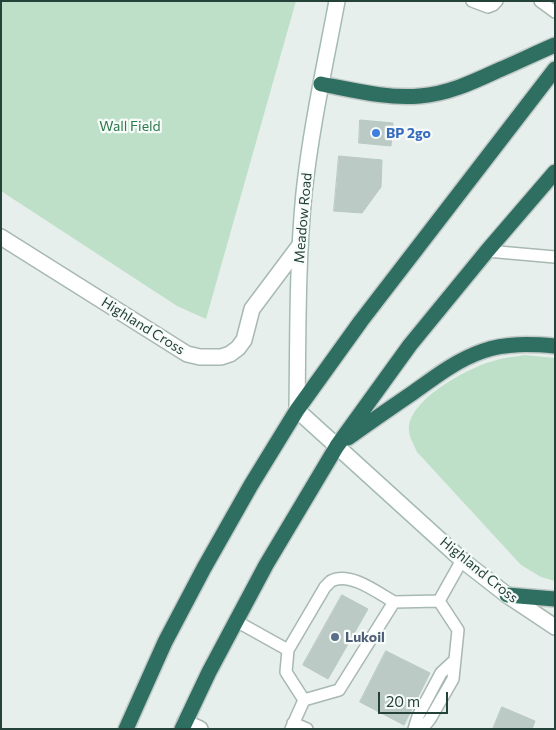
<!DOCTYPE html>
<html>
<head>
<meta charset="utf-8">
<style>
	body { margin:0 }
	#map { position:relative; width:556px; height:730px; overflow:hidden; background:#e6efeb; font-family:Commissioner,sans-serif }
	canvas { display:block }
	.frame { position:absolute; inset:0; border:2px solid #24423a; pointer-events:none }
	.scale { position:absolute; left:378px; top:692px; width:70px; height:22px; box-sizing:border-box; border:2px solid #24423a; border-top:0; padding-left:6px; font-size:15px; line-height:18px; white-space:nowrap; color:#24423a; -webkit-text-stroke:4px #f7fbf9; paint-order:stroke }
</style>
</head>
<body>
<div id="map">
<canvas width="556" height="730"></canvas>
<div class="frame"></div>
<div class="scale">20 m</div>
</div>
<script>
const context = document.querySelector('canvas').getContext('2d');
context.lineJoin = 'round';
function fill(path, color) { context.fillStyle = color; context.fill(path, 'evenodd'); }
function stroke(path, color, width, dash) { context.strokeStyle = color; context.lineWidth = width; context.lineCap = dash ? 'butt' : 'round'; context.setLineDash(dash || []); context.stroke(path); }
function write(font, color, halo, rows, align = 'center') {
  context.font = font + ' Commissioner,sans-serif'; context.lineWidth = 4.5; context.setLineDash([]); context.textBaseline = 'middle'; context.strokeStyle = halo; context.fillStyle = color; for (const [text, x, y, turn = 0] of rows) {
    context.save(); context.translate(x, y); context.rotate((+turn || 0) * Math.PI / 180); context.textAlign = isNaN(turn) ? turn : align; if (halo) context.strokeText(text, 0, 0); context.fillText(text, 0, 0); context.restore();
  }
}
const green = new Path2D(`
	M 1,1 L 296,1 L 206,319 L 177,306 L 1,191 Z
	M 524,355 L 555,358 L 555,581 L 541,577 L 521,565 L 417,452 C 414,445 409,437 409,430 C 407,401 466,369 490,362 C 501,358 513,357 524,355 Z`);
const building = new Path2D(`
	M 360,120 L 393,123 L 391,146 L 359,143 Z
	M 339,156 L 382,160 L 381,187 L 362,213 L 334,211 Z
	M 342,595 L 368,609 L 328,679 L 303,665 Z
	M 386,651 L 430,673 L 404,725 L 360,702 Z
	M 502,707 L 535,721 L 532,729 L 493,729 Z`);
const lane = new Path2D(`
	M 472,1 L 488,7 L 493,5 L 497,1
	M 540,1 L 555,12
	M 487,251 L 555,257
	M 236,621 L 288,650 L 286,672 L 304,700 L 339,690 L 394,602 L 439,601 L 462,560
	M 288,650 L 325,587 C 327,585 329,583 331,581 C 350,571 378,593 394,602
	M 293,723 L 307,729
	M 291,729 L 304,700
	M 414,729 L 418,716 L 441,673 L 455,660
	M 422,729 L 430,719 L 453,679 L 458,630 L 439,601`);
const street = new Path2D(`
	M 1,237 L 187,354 L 200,357 L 221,357 L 230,354 L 238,348 L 244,340 L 252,309 L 300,245
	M 507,595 L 555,627
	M 185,722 L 200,729`);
const secondary = new Path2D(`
	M 337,1 C 325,65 311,128 304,193 C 297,265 298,337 297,410 L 462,560 L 507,595`);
const highway = new Path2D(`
	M 321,84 C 353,90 387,99 420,96 C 448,94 473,82 499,70 C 518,62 536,53 555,45
	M 348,438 C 370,422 392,407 414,392 C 436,376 457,360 483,351 C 506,343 531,344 555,346
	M 507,595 L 555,599
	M 126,729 L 165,642 L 204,568 L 251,485 L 297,410 L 361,321 L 555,69
	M 182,729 L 209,672 L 266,565 L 337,446 L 410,345 L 487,251 L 555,172`);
const markers = [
	[376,133,5,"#3f7fe0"],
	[335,637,5,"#5c6f8a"]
];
const parkNames = [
	["Wall Field",130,126]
];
const shopNames = [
	["BP 2go",386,133]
];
const streetNames = [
	["Meadow Road",303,218,-85],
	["Highland Cross",143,326,32],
	["Highland Cross",479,570,39]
];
const serviceNames = [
	["Lukoil",345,637]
];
fill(green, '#bfe0c8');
fill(building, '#bbcac4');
stroke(building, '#b8c9c2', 1);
stroke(lane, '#a8b8b2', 14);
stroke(street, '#a8b8b2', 18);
stroke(secondary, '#a4bbb3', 18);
stroke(highway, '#c2cac8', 18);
stroke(lane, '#fff', 11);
stroke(street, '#fff', 15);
stroke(secondary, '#fff', 15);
stroke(highway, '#2f6f62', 15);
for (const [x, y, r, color] of markers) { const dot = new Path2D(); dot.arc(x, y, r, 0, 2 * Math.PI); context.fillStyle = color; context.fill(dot); stroke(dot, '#f7fbf9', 2); }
write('14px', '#2d7a4b', '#f7fbf9', parkNames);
write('bold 14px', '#366cbe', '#f7fbf9', shopNames, 'left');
write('14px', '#24423a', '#f7fbf9', streetNames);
write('bold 14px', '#4e5e75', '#f7fbf9', serviceNames, 'left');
</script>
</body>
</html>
